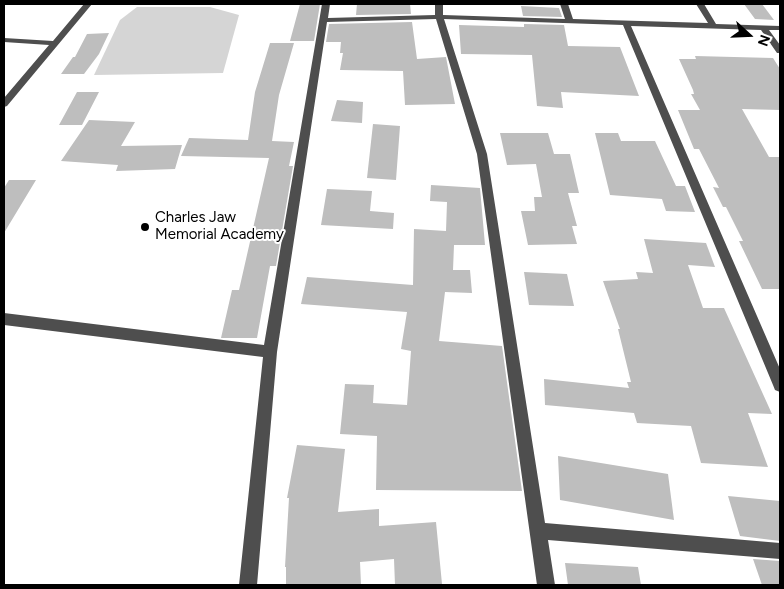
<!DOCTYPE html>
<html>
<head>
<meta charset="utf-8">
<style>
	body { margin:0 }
	#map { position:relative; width:784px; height:589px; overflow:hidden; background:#fff; font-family:Figtree,sans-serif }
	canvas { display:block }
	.frame { position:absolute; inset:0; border:5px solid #000; pointer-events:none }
	.north { position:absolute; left:724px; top:10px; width:50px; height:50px; -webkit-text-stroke:4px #fff; paint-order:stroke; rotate:110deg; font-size:14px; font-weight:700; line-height:20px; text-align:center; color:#000 }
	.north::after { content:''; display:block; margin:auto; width:18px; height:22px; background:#000; clip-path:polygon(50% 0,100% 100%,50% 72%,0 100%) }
</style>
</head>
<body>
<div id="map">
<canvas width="784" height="589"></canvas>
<div class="frame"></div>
<div class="north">N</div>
</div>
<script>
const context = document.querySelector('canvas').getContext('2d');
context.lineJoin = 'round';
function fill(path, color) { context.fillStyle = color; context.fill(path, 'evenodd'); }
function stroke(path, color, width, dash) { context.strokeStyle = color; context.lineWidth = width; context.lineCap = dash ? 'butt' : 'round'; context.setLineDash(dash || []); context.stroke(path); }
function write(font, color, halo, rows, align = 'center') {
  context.font = font + ' Figtree,sans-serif'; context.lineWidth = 4; context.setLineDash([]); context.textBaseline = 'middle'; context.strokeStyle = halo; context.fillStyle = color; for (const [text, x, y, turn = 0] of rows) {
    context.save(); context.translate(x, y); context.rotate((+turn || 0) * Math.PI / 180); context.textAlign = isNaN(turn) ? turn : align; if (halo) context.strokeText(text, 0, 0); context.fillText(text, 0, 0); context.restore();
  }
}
const green = new Path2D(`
	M 137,7 L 210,7 L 239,15 L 223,73 L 94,75 L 120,20 Z`);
const building = new Path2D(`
	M 300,4 L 320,4 L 314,41 L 290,41 Z
	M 357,4 L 410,4 L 411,14 L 356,15 Z
	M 744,4 L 762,4 L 774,20 L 755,19 Z
	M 521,6 L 559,8 L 562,17 L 523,16 Z
	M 412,22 L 417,59 L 446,57 L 455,104 L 405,105 L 403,71 L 340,70 L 343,53 L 340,53 L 341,42 L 326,42 L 329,24 Z
	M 524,24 L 564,25 L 568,46 L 620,47 L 639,96 L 561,92 L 563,108 L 537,106 L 532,55 L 461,54 L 459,25 L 524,27 Z
	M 109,33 L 99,54 L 84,74 L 61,74 L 73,57 L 75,57 L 87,34 Z
	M 270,43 L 294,43 L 279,95 L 272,141 L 294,142 L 289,166 L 293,166 L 276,266 L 270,266 L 257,338 L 221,338 L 232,290 L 239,290 L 269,158 L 181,156 L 189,138 L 248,140 L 255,92 Z
	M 695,56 L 773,58 L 780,69 L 780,110 L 742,109 L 769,157 L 780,157 L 780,289 L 762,289 L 739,241 L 743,241 L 726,207 L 723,207 L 713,187 L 719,188 L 699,149 L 694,149 L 678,110 L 700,110 L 691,94 L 694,94 L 693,90 L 679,59 L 696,59 Z
	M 77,92 L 99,92 L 82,125 L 59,125 Z
	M 337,100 L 363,102 L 362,123 L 331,121 Z
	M 89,120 L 135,122 L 121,146 L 182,145 L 175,169 L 116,171 L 118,165 L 61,161 Z
	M 373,124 L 400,126 L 396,180 L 367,178 Z
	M 500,133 L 548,133 L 554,154 L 570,154 L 579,193 L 568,193 L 577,226 L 572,226 L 577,244 L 528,245 L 521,211 L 535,211 L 534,197 L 542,197 L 536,164 L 507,165 Z
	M 595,133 L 618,133 L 621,141 L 655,141 L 676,186 L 685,186 L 695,212 L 666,211 L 662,199 L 610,195 Z
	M 9,180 L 36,180 L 4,233 L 4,188 Z
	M 431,185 L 480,188 L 485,245 L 454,245 L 453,270 L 470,270 L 472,293 L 445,292 L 439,341 L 502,346 L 522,491 L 376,490 L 377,436 L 340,434 L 345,384 L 374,385 L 373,403 L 407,405 L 411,351 L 401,349 L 407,312 L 301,304 L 307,277 L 413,285 L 414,229 L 446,231 L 447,202 L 430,201 Z
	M 327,189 L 372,191 L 370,211 L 394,213 L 393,229 L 321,225 Z
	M 644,239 L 706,243 L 715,267 L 688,265 L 703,308 L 724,308 L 772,414 L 748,413 L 768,467 L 701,463 L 691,426 L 637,423 L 634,413 L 545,405 L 544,379 L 629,388 L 627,382 L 631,382 L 618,329 L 620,329 L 603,281 L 638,279 L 636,272 L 653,273 Z
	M 524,272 L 567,274 L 574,306 L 529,305 Z
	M 297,445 L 345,449 L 338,512 L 379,509 L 379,526 L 436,522 L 442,584 L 395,585 L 394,559 L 360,562 L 361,585 L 286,585 L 286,567 L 285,567 L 289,498 L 287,498 Z
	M 558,456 L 668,474 L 674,520 L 560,500 Z
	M 728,496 L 780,501 L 780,541 L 740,536 Z
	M 753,559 L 780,561 L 780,585 L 762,585 Z
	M 565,563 L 638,567 L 641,585 L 568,585 Z`);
const minor = new Path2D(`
	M 84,4 L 92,4 L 7,106 L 4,107 L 4,98 L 49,45 L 4,42 L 4,38 L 53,41 Z
	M 322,4 L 330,4 L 328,18 L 435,15 L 435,4 L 443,4 L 443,15 L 565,19 L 560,4 L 568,4 L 573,19 L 708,23 L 696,4 L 704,4 L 716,24 L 780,26 L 780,30 L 769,30 L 780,45 L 780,53 L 777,53 L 761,30 L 631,26 L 780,369 L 780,392 L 775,390 L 773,385 L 623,25 L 444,19 L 487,154 L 545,523 L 780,543 L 780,559 L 548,540 L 555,585 L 537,585 L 477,154 L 436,19 L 327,22 L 277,352 L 257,585 L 239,585 L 263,357 L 4,325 L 4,313 L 264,345 Z`);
const markers = [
	[145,227,5,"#000"]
];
const poiNames = [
	["Charles Jaw",155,218],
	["Memorial Academy",155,235]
];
fill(green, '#d5d5d5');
fill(building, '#bebebe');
fill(minor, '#4e4e4e');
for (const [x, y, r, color] of markers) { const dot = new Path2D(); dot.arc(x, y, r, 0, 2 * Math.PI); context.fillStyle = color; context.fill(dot); stroke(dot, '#fff', 2); }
write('15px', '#000', '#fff', poiNames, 'left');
</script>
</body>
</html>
